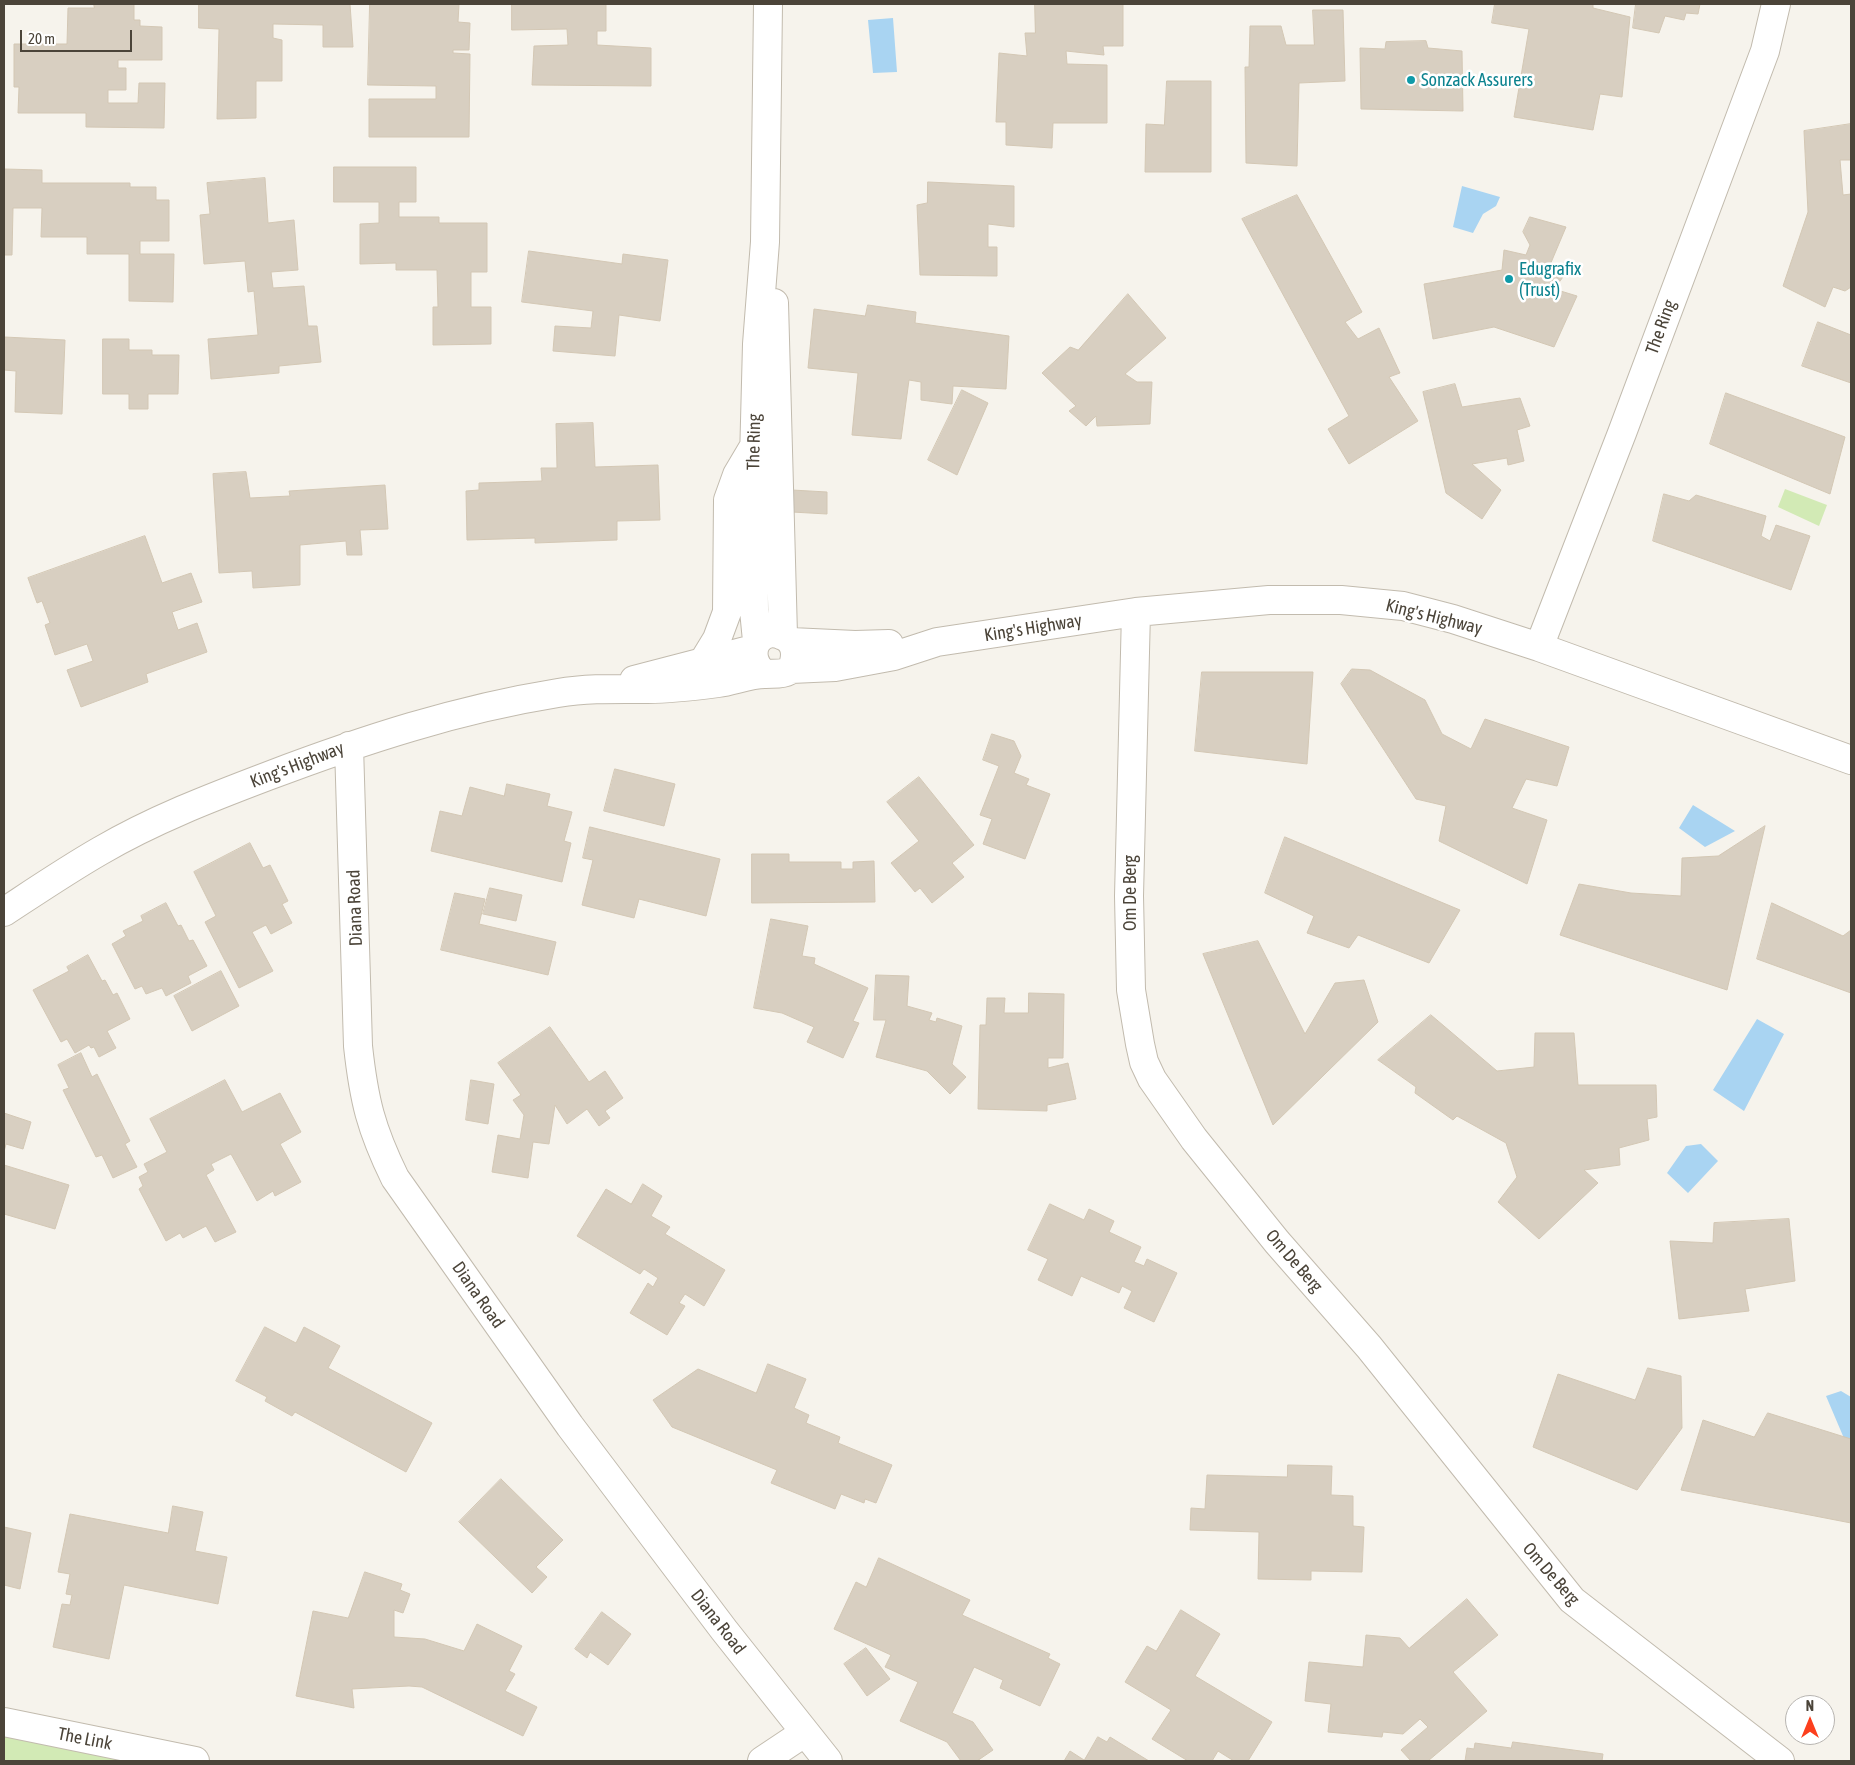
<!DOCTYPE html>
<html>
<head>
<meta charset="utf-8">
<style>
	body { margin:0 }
	#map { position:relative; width:1855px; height:1765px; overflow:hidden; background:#f6f3ec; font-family:"Asap Condensed",sans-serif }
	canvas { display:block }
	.frame { position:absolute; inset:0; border:5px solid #4b4439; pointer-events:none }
	.north { position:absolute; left:1785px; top:1695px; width:50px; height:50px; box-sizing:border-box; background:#fff; border:1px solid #b7b4b0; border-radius:50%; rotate:0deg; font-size:14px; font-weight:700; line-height:20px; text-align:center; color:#4b4439 }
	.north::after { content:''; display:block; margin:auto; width:18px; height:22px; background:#fc3f1d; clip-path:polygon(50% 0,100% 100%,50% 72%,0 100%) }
	.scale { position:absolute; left:20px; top:30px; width:112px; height:22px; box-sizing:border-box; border:2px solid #4b4439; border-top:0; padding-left:6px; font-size:15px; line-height:18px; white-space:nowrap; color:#4b4439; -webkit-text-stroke:4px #fff; paint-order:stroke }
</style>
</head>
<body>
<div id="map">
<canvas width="1855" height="1765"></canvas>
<div class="frame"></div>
<div class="north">N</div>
<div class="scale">20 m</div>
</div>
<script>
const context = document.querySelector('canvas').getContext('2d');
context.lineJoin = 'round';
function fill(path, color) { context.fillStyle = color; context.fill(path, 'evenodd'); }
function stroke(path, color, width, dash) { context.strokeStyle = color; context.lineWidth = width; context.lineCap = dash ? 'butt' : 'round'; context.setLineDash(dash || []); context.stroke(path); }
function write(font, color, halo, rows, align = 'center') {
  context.font = font + ' "Asap Condensed",sans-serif'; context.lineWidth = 5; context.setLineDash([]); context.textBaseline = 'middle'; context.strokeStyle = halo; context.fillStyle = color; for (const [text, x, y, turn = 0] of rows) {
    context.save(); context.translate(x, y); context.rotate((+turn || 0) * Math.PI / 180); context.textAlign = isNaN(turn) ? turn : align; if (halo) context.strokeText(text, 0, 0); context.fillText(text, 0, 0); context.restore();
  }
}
const green = new Path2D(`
	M 1785,489 L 1827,505 L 1819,526 L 1778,507 Z
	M 4,1726 L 204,1761 L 4,1761 Z`);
const water = new Path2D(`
	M 893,18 L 897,72 L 873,73 L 868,20 Z
	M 1462,186 L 1500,197 L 1496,206 L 1483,214 L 1473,233 L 1453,227 Z
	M 1693,805 L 1735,831 L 1705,847 L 1679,828 Z
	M 1757,1019 L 1784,1034 L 1744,1111 L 1713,1090 Z
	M 1701,1144 L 1718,1161 L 1688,1193 L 1667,1173 L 1686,1146 Z
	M 1841,1391 L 1851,1397 L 1851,1442 L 1846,1443 L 1826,1396 Z`);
const building = new Path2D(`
	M 94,4 L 134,4 L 134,20 L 140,20 L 140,26 L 162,27 L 162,60 L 118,60 L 118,68 L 126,68 L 126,90 L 108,90 L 108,103 L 138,103 L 139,83 L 165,83 L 164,128 L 86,127 L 86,113 L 18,113 L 19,87 L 14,87 L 14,44 L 67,44 L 68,8 L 94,8 Z
	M 199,4 L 350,4 L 353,47 L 323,47 L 323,25 L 273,24 L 273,38 L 282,40 L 282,81 L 256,81 L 256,118 L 217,119 L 219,29 L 199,28 Z
	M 370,4 L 459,4 L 458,22 L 470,23 L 469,50 L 453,50 L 453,53 L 470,54 L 469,137 L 369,137 L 369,99 L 436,99 L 436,86 L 368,85 Z
	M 512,4 L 606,4 L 606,31 L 597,31 L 597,45 L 651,48 L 651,86 L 532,85 L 534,46 L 568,45 L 567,29 L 512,30 Z
	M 1035,4 L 1123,4 L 1123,46 L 1103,46 L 1104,55 L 1066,51 L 1067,64 L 1107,65 L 1107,123 L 1053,123 L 1052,148 L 1006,145 L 1006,122 L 996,122 L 999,53 L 1027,56 L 1025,33 L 1035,33 Z
	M 1495,4 L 1593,4 L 1593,8 L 1630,17 L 1622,97 L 1600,94 L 1593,130 L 1514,117 L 1529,29 L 1492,23 Z
	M 1636,4 L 1700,4 L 1698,14 L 1686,13 L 1684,20 L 1665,16 L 1659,33 L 1633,28 Z
	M 1313,10 L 1343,10 L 1345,81 L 1299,83 L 1297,166 L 1246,163 L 1245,67 L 1249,67 L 1250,26 L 1281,26 L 1286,45 L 1314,45 Z
	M 1426,41 L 1428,48 L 1462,51 L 1463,111 L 1361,109 L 1360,48 L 1385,49 L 1386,42 Z
	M 1167,81 L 1211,81 L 1211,172 L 1145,172 L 1146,124 L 1164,125 Z
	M 1851,124 L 1851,160 L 1840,160 L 1843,195 L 1851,194 L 1851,287 L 1845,291 L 1833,287 L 1825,307 L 1783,286 L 1808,212 L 1804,131 Z
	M 334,167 L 416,167 L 416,202 L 399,202 L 399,217 L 439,217 L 439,223 L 487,223 L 487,272 L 471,272 L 471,307 L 491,307 L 491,344 L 433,345 L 433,307 L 438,307 L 437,270 L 396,270 L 396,263 L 360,264 L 360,224 L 379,223 L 379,202 L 334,202 Z
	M 4,169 L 42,170 L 42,183 L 130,183 L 130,187 L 156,187 L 156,200 L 169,200 L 169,241 L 140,241 L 140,254 L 174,254 L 173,302 L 129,301 L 129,254 L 87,254 L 87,237 L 41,237 L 42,208 L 13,208 L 12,255 L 4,255 Z
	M 265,178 L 268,223 L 294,220 L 298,270 L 271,272 L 273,288 L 304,286 L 308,326 L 317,326 L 321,362 L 279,366 L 279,373 L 211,379 L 208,339 L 258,335 L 254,291 L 248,292 L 245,261 L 204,264 L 200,215 L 210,214 L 207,183 Z
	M 928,182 L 1014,186 L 1014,227 L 988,224 L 988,247 L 997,247 L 997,276 L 920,275 L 917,205 L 927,203 Z
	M 1297,195 L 1362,312 L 1345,322 L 1358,339 L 1379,328 L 1400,373 L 1389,377 L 1418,421 L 1349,464 L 1328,429 L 1349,416 L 1242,219 Z
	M 1530,217 L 1566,227 L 1550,265 L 1566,273 L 1554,289 L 1577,296 L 1554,347 L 1494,327 L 1433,339 L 1424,284 L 1502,270 L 1504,250 L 1526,255 L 1530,245 L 1523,232 Z
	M 529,251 L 622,264 L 623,254 L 668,260 L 660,321 L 619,315 L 615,356 L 553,351 L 555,326 L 591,328 L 593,311 L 522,302 Z
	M 1128,294 L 1166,338 L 1125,374 L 1137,382 L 1152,382 L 1150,424 L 1097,426 L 1096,416 L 1086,426 L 1069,411 L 1076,406 L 1042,373 L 1070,347 L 1078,350 Z
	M 868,305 L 916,312 L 915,323 L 1009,336 L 1006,389 L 953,386 L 952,404 L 921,400 L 921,382 L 909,380 L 901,439 L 852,435 L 858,373 L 808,368 L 814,309 L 865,316 Z
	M 1818,322 L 1851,335 L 1851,383 L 1802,366 Z
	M 4,337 L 65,340 L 62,414 L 15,412 L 16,371 L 4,370 Z
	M 103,339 L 129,339 L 129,350 L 152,350 L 152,355 L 179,355 L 178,394 L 148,394 L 148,409 L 129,409 L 129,394 L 103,394 Z
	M 1455,384 L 1462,407 L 1520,398 L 1530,426 L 1517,430 L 1524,461 L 1508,465 L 1507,458 L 1472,464 L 1501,490 L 1482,519 L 1446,493 L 1423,392 Z
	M 962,390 L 988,403 L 957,475 L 928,460 Z
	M 1726,393 L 1845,437 L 1830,494 L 1710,444 Z
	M 593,423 L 595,467 L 658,465 L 660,520 L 617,521 L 617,540 L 535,543 L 535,538 L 467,540 L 466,491 L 479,490 L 479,483 L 542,481 L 541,468 L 557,468 L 556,424 Z
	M 246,472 L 250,498 L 290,496 L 289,491 L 385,485 L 388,529 L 360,530 L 362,555 L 347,555 L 346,541 L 300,545 L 300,585 L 253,588 L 252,571 L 219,573 L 213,474 Z
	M 792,490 L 827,492 L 827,514 L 792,512 Z
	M 1664,494 L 1689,501 L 1696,495 L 1766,516 L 1761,536 L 1770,541 L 1776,525 L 1810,536 L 1791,590 L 1653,541 Z
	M 145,536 L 162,583 L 191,573 L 202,602 L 172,612 L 178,630 L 197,623 L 207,652 L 146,674 L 148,682 L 81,707 L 67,670 L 93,661 L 87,644 L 55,655 L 45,625 L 50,623 L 42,601 L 37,603 L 28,578 Z
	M 1352,669 L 1370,670 L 1425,700 L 1442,734 L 1471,749 L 1485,719 L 1569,747 L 1557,786 L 1526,779 L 1512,808 L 1547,820 L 1527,884 L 1439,841 L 1446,806 L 1416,799 L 1341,684 Z
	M 1202,672 L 1313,672 L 1307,764 L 1195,751 Z
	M 992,734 L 1014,741 L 1021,756 L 1014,773 L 1029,779 L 1026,785 L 1050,794 L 1025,859 L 983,844 L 992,819 L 980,815 L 999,766 L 983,760 Z
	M 615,769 L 675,784 L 664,826 L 604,811 Z
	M 919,777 L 974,845 L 952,863 L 964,877 L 932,903 L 920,888 L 915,892 L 891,863 L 919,841 L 887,802 Z
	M 507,784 L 550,794 L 547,806 L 572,812 L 564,841 L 571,843 L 562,882 L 431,851 L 440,811 L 462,816 L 470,787 L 504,796 Z
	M 1765,826 L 1727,990 L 1560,935 L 1579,884 L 1631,893 L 1681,896 L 1682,858 L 1718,856 Z
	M 590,827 L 720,859 L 706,916 L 639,899 L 634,918 L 582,905 L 593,860 L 583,858 Z
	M 1285,837 L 1460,910 L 1429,963 L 1358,935 L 1349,948 L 1307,933 L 1314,916 L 1265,893 Z
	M 250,843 L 263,868 L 270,865 L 288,901 L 282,904 L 292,923 L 271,934 L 266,925 L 252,932 L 273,971 L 239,988 L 205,922 L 216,916 L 194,872 Z
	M 752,854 L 789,854 L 789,862 L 841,862 L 841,869 L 853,869 L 853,862 L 874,861 L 875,902 L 752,903 Z
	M 490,888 L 522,895 L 516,921 L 483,914 Z
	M 455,893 L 485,899 L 479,924 L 556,942 L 548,975 L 441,950 Z
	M 166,903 L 178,926 L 181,925 L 189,941 L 193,940 L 207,966 L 188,976 L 191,983 L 166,996 L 162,988 L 146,994 L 142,986 L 135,989 L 112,944 L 126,936 L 123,931 L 143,921 L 141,916 Z
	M 1772,903 L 1843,936 L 1851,930 L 1851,993 L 1757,959 Z
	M 771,919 L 808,926 L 802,956 L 815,958 L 814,964 L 868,988 L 853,1021 L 859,1023 L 843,1058 L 807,1042 L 814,1027 L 782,1013 L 754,1008 Z
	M 1258,941 L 1305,1034 L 1335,983 L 1364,980 L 1378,1022 L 1273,1125 L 1203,954 Z
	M 88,955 L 102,981 L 105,980 L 113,995 L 117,993 L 130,1019 L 107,1031 L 116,1048 L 99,1057 L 94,1047 L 91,1048 L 89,1045 L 75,1053 L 67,1039 L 61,1042 L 33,990 L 69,971 L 67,967 Z
	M 221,971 L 239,1006 L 192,1031 L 174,996 Z
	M 876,975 L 909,976 L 907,1006 L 932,1013 L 929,1020 L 936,1022 L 937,1018 L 962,1026 L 952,1064 L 966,1077 L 950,1094 L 927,1071 L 876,1057 L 886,1020 L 874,1020 Z
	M 1029,993 L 1064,994 L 1063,1058 L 1048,1058 L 1048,1068 L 1068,1063 L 1076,1099 L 1047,1105 L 1047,1111 L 978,1109 L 980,1025 L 986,1025 L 987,998 L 1005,998 L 1004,1013 L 1028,1013 Z
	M 1431,1015 L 1497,1071 L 1534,1067 L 1535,1033 L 1574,1033 L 1578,1085 L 1656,1085 L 1657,1117 L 1647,1119 L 1649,1140 L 1619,1148 L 1620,1165 L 1584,1170 L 1598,1183 L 1539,1239 L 1498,1202 L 1517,1177 L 1506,1143 L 1457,1116 L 1453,1120 L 1415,1093 L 1416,1087 L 1378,1060 Z
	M 550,1027 L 589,1082 L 605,1071 L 623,1098 L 605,1111 L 610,1118 L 599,1126 L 587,1109 L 567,1124 L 555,1105 L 549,1144 L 533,1142 L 528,1178 L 492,1172 L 498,1135 L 520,1139 L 524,1115 L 513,1100 L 521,1095 L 498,1063 Z
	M 81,1053 L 92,1077 L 97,1074 L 130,1141 L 125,1144 L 137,1167 L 113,1178 L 102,1155 L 96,1157 L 63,1090 L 69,1088 L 58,1065 Z
	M 225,1080 L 242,1112 L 280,1093 L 301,1132 L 280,1144 L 301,1182 L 275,1196 L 273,1191 L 257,1201 L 231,1154 L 211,1164 L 214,1170 L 206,1175 L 236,1232 L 215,1242 L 206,1226 L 183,1238 L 180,1233 L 166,1241 L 139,1189 L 143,1186 L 139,1177 L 148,1172 L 144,1164 L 167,1152 L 150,1119 Z
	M 471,1080 L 494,1084 L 488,1124 L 466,1120 Z
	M 4,1113 L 31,1122 L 23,1149 L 6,1144 L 4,1152 Z
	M 4,1165 L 69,1185 L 55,1229 L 4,1214 Z
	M 643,1184 L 662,1196 L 651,1216 L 670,1227 L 665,1234 L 725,1270 L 704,1306 L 685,1294 L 679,1303 L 685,1306 L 667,1335 L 630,1313 L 648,1283 L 653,1287 L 658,1278 L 644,1269 L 640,1274 L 577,1236 L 606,1189 L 631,1204 Z
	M 1050,1204 L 1084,1220 L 1089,1209 L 1114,1221 L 1109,1232 L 1141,1247 L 1134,1262 L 1144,1266 L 1147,1259 L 1177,1273 L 1154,1322 L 1124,1308 L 1132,1291 L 1122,1286 L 1119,1293 L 1081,1276 L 1072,1296 L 1038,1280 L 1048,1259 L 1028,1250 Z
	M 1789,1219 L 1795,1281 L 1745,1289 L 1749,1311 L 1679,1319 L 1670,1241 L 1713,1243 L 1714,1223 Z
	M 265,1327 L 296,1343 L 304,1327 L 340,1346 L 328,1368 L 432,1423 L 406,1472 L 295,1412 L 292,1416 L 265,1401 L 267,1397 L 236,1381 Z
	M 768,1364 L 806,1379 L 794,1408 L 809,1415 L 806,1423 L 840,1437 L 838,1443 L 892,1465 L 876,1503 L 865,1499 L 864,1503 L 841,1494 L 835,1509 L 771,1483 L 777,1470 L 672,1427 L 653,1400 L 698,1369 L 756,1393 Z
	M 1648,1368 L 1681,1376 L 1682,1428 L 1637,1490 L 1533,1447 L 1558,1374 L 1635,1400 Z
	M 1768,1413 L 1851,1439 L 1851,1523 L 1681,1490 L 1703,1420 L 1754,1437 Z
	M 1288,1465 L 1332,1466 L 1331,1495 L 1353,1496 L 1353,1526 L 1364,1527 L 1362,1572 L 1311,1571 L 1311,1580 L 1258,1579 L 1259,1532 L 1190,1530 L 1191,1508 L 1205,1509 L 1207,1475 L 1287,1477 Z
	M 501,1479 L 563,1540 L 536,1567 L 547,1577 L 532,1593 L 459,1522 Z
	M 173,1506 L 203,1512 L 195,1551 L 227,1557 L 218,1604 L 124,1585 L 109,1659 L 53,1647 L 62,1604 L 70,1605 L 72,1595 L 66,1594 L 70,1574 L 58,1572 L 70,1514 L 168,1533 Z
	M 4,1527 L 31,1533 L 20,1589 L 4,1585 Z
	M 879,1558 L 970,1600 L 962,1615 L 1050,1654 L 1048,1658 L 1060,1664 L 1040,1706 L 1000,1688 L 1003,1680 L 974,1667 L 952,1713 L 973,1722 L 993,1750 L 977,1761 L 961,1761 L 947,1742 L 900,1721 L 918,1682 L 885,1667 L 891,1655 L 834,1629 L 856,1582 L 866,1587 Z
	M 365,1572 L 402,1584 L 400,1590 L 410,1594 L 403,1613 L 394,1610 L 394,1637 L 425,1639 L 464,1651 L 477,1624 L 522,1646 L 509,1671 L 515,1674 L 505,1691 L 537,1707 L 523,1736 L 422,1687 L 409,1686 L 352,1689 L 354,1708 L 296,1696 L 313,1611 L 348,1618 Z
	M 1467,1599 L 1498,1635 L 1453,1672 L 1487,1711 L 1428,1761 L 1411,1761 L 1401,1750 L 1428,1727 L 1420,1719 L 1403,1734 L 1383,1732 L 1382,1737 L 1328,1732 L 1331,1704 L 1305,1701 L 1309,1662 L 1363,1667 L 1366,1635 L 1400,1638 L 1409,1648 Z
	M 1181,1610 L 1220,1634 L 1195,1676 L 1272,1722 L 1248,1761 L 1234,1761 L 1218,1751 L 1212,1761 L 1188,1761 L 1152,1739 L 1171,1710 L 1125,1682 L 1147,1646 L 1156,1651 Z
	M 602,1612 L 631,1634 L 608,1665 L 590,1652 L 587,1658 L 575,1649 Z
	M 866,1648 L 890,1679 L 867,1696 L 844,1664 Z
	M 1098,1737 L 1107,1742 L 1110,1737 L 1149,1761 L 1064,1761 L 1070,1751 L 1084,1760 Z
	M 1513,1742 L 1603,1754 L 1602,1761 L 1465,1761 L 1467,1748 L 1474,1749 L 1475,1743 L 1511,1748 Z`);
const minor = new Path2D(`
	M 774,303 L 783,635
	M 1136,612 L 1129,896 L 1131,990 L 1140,1044 L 1144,1062 L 1152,1079 L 1194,1139 L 1277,1242 L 1369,1347 L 1572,1600 L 1780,1761
	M 757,641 L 754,610 L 753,498 L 757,344 L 765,242 L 768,4
	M 791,642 L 855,645 L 889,644
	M 1539,647 L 1622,433 L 1765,51 L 1776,4
	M 703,662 L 717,639 L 727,612 L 728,500 L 737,475 L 753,448
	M 791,669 L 835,667 L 894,656 L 937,642 L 1136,612 L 1269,600 L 1341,600 L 1403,606 L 1453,619 L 1539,647 L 1851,760
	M 634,680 L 753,649
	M 349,746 L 358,1046 C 364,1101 371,1129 395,1178 L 570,1426 L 724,1630 L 828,1761
	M 4,912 C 36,891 67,870 100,851 C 153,820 210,798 268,776 C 363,740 458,709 558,693 C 588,688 617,689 648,689 C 671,689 695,686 718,683 C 733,681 750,674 765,674 C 780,673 794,677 795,655 C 795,647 791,639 783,636 C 760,624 741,654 764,674
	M 4,1722 L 195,1761
	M 762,1761 L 804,1733`);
const markers = [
	[1411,80,5,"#0f9aa8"],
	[1509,279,5,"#0f9aa8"]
];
const cultureNames = [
	["Sonzack Assurers",1421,80],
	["Edugrafix",1519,269],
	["(Trust)",1519,290]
];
const streetNames = [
	["The Ring",1661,327,-70],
	["The Ring",754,442,-89],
	["King's Highway",1434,617,14],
	["King's Highway",1033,628,-9],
	["King's Highway",297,765,-21],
	["Om De Berg",1130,893,-90],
	["Diana Road",355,908,-92],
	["Om De Berg",1294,1261,49],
	["Diana Road",478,1295,55],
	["Om De Berg",1551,1574,49],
	["Diana Road",718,1622,52],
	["The Link",85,1739,11]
];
fill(green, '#d2eab5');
fill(water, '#a9d4f2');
fill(building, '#d8cfc1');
stroke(building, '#d3c7b4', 1);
stroke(minor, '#c2bbae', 30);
stroke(minor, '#fff', 28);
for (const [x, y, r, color] of markers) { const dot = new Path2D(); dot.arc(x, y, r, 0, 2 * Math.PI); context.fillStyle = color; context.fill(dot); stroke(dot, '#fff', 2); }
write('18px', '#0d838f', '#fff', cultureNames, 'left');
write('18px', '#4b4439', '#fff', streetNames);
</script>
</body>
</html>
